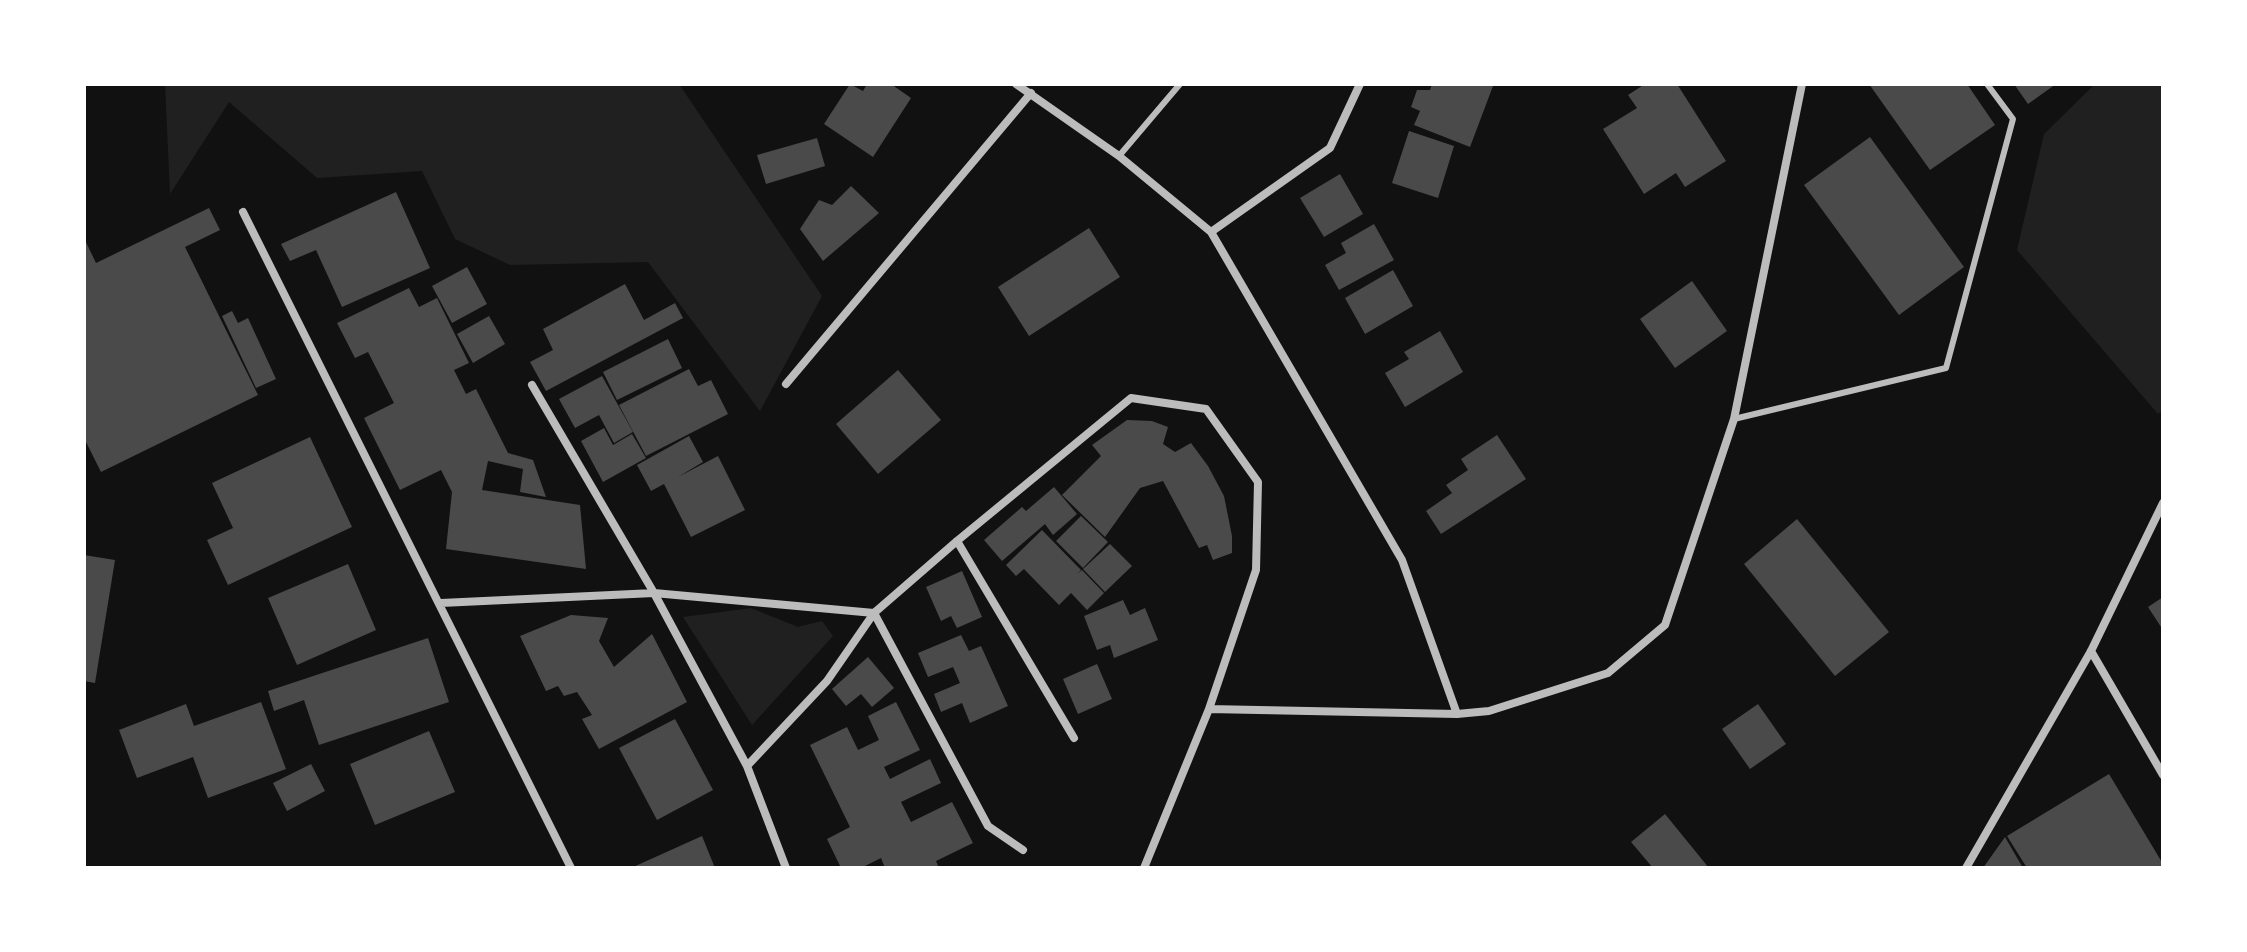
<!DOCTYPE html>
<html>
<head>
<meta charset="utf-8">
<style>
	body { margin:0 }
	#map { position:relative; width:2247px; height:952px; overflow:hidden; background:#111; font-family:"Fira Sans",sans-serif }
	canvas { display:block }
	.frame { position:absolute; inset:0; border:86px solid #fff; pointer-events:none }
</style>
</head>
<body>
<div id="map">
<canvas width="2247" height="952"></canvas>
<div class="frame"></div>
</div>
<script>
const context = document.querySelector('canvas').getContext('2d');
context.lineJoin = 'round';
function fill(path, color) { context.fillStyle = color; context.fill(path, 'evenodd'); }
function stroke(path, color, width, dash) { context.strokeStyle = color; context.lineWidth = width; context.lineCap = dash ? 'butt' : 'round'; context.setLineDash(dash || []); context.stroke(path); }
const green = new Path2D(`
	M 165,84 L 679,84 L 822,296 L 760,411 L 648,262 L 510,265 L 455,239 L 422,171 L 317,178 L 229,102 L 170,194 Z
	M 2095,84 L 2163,84 L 2163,410 L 2158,414 L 2017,250 L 2044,134 Z
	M 751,608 L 798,627 L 822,621 L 833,636 L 752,725 L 683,617 Z`);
const building = new Path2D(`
	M 850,84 L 863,91 L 867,84 L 891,84 L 911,98 L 873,157 L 824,124 Z
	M 1432,84 L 1493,86 L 1470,147 L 1414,125 L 1420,111 L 1411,107 L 1417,90 L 1430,90 Z
	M 1645,84 L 1677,84 L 1726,161 L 1685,187 L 1676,173 L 1644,194 L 1603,129 L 1637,108 L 1628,95 Z
	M 1869,84 L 1967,84 L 1995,125 L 1930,170 Z
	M 2014,84 L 2056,84 L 2028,104 Z
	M 1409,131 L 1454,146 L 1438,198 L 1392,183 Z
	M 1870,137 L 1964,267 L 1899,315 L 1804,185 Z
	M 817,138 L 825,166 L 766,184 L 757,155 Z
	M 1340,174 L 1363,214 L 1324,237 L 1300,198 Z
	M 851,186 L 879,213 L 823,261 L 800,229 L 819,200 L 832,205 Z
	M 396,192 L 430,268 L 342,307 L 316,250 L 290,261 L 281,244 Z
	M 209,208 L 220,230 L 185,247 L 258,395 L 101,472 L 84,438 L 84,238 L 96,263 Z
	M 1374,224 L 1394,260 L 1339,290 L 1325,265 L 1346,253 L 1341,243 Z
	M 1089,228 L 1120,277 L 1029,336 L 998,287 Z
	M 467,267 L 487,304 L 452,323 L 432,286 Z
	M 1393,270 L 1413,306 L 1365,334 L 1345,298 Z
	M 1692,281 L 1727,331 L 1675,368 L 1640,319 Z
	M 625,284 L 644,320 L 675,303 L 683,318 L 546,391 L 530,362 L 553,350 L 543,329 Z
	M 409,288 L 419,307 L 437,298 L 469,363 L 454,370 L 466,394 L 476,389 L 508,453 L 533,460 L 546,497 L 520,492 L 523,469 L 488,461 L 482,490 L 580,505 L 586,569 L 446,549 L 452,492 L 441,470 L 400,490 L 364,418 L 394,403 L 368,352 L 355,358 L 337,323 Z
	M 232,311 L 238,323 L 248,318 L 276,379 L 256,388 L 222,316 Z
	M 489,316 L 505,344 L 473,363 L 457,334 Z
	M 1440,331 L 1463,372 L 1405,407 L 1385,373 L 1409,359 L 1404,352 Z
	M 668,339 L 682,368 L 617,400 L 603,372 Z
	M 689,369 L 698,386 L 711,380 L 728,414 L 646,456 L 619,405 Z
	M 898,370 L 941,420 L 878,474 L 836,424 Z
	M 602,376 L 633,432 L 614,443 L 599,415 L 575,428 L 559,399 Z
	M 1127,420 L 1152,421 L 1168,427 L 1163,444 L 1175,452 L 1191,443 L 1208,466 L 1224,496 L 1232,536 L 1232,553 L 1213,560 L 1207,545 L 1199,548 L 1163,481 L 1140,488 L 1105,537 L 1062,495 L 1101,456 L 1092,445 Z
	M 604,428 L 613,445 L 632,434 L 646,458 L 603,482 L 581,441 Z
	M 1497,435 L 1526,479 L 1441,534 L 1426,511 L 1452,493 L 1446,485 L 1468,470 L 1461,459 Z
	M 689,436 L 703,462 L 678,477 L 718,456 L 745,510 L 691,537 L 664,484 L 651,491 L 637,465 Z
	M 310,437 L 352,527 L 228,585 L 207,540 L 233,528 L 212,483 Z
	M 1054,487 L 1077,514 L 1053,535 L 1045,524 L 1002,561 L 984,540 L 1022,507 L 1026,511 Z
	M 1081,516 L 1108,542 L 1083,568 L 1056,541 Z
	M 1797,519 L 1889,632 L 1835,676 L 1744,564 Z
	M 1042,530 L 1081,570 L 1077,574 L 1082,570 L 1104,593 L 1087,610 L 1071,593 L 1059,605 L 1024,569 L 1016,576 L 1006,565 Z
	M 1110,544 L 1132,566 L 1105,592 L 1083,569 Z
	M 84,555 L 115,560 L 95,683 L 84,681 Z
	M 348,564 L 376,630 L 297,665 L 268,598 Z
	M 962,571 L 982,617 L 957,628 L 951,616 L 941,621 L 926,587 Z
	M 2163,597 L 2163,630 L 2148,607 Z
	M 1123,600 L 1130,615 L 1145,608 L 1158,640 L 1114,658 L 1110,645 L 1097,650 L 1084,616 Z
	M 571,615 L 608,618 L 599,641 L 614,667 L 652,634 L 687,702 L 599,749 L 582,719 L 592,715 L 577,692 L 564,696 L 558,686 L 546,691 L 520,636 Z
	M 961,635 L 969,651 L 981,646 L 1008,706 L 970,723 L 962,703 L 941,712 L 934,694 L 960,683 L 953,667 L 928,677 L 918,653 Z
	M 428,638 L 449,702 L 319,745 L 304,700 L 274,711 L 268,691 Z
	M 868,657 L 894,688 L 872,707 L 861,694 L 846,706 L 832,689 Z
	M 1097,664 L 1112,699 L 1078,714 L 1063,679 Z
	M 261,702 L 286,769 L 208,798 L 193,757 L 137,778 L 119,730 L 186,704 L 194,726 Z
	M 896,702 L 920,750 L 884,767 L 890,779 L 930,759 L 941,783 L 901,802 L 911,822 L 952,802 L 973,843 L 936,861 L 939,868 L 885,868 L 881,858 L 861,868 L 841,868 L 827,839 L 850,827 L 810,745 L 847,727 L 858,750 L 879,740 L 868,716 Z
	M 1758,704 L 1786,744 L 1750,769 L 1722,729 Z
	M 675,719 L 713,790 L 657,820 L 619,748 Z
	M 429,731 L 455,792 L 375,825 L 350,764 Z
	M 311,764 L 325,791 L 287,811 L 273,783 Z
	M 2109,774 L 2163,864 L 2163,868 L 2027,868 L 2007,836 Z
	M 1665,814 L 1709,868 L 1653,868 L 1631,842 Z
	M 702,836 L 715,868 L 631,868 Z
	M 2005,837 L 2023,868 L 1983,868 Z`);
const service = new Path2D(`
	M 1119,156 L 1180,84
	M 1734,419 L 1946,368 L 2013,119 L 1987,84`);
const minor = new Path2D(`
	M 1016,84 L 1119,156 L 1211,232 L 1402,560 L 1457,714
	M 243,212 L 571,868
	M 1211,232 L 1330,148 L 1360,84
	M 786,384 L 1031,93
	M 532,385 L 654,593 L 747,766 L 786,868
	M 957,541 L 1074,738
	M 441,603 L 654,593 L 874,613 L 957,541 L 1131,398 L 1206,409 L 1258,482 L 1256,570 L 1209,709
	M 2091,651 L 2163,775
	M 747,766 L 827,681 L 874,613 L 988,826 L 1023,850
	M 1144,868 L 1209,709 L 1457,714 L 1489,711 L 1608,673 L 1665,625 L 1734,419 L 1802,84
	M 1966,868 L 2091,651 L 2163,503`);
fill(green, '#202020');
fill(building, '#4a4a4a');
stroke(service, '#bcbcbc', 6);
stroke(minor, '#bcbcbc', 8);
</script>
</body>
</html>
